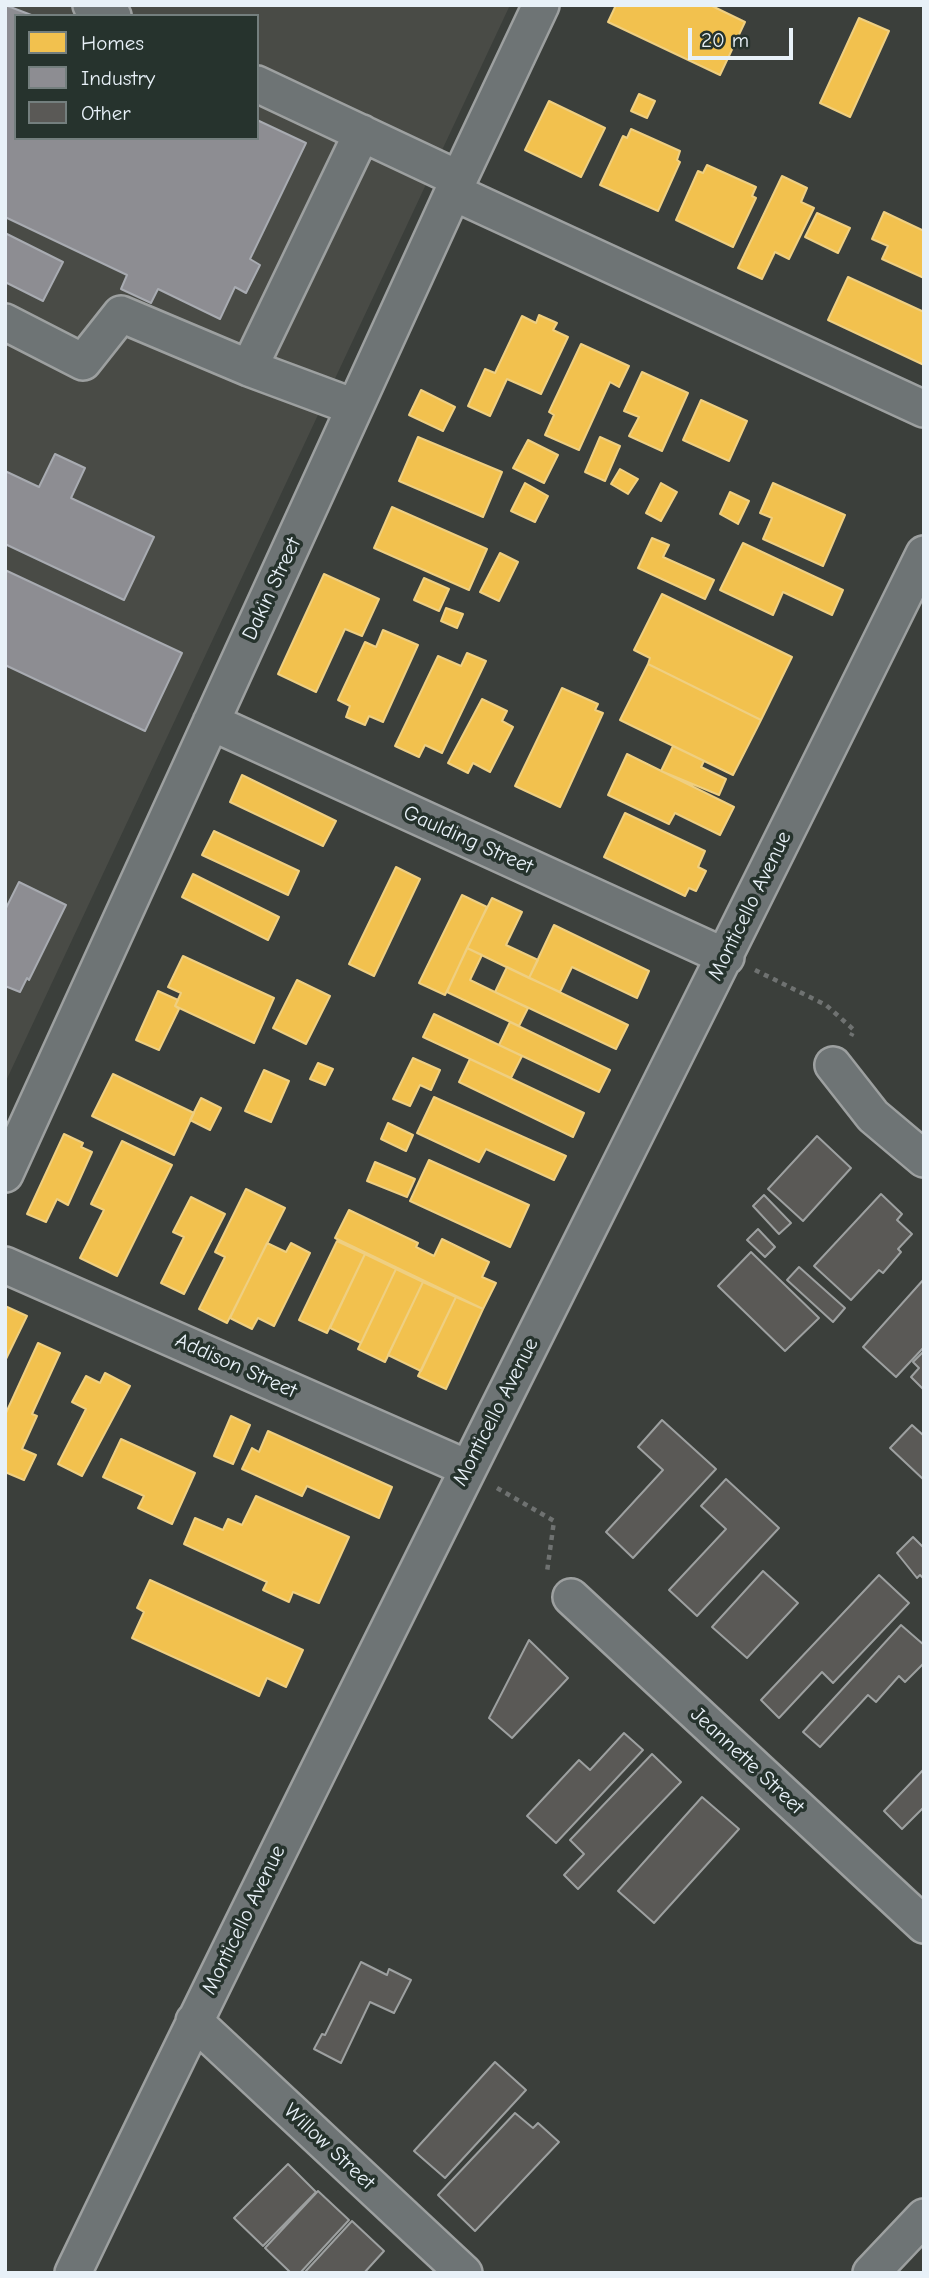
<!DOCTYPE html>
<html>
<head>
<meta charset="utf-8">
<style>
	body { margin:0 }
	#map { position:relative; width:929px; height:2278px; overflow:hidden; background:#3b3f3b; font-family:"Comic Neue",sans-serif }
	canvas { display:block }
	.frame { position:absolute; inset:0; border:7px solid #e8f1f8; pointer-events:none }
	.legend { position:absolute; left:14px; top:14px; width:245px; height:126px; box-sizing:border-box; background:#26332d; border:2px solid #747f7e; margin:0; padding:9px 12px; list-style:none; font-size:21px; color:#e8f1f8 }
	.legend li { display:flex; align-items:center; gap:14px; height:35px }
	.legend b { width:35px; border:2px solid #747f7e }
	.scale { position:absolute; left:688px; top:28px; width:105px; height:32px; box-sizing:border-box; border:4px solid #e8f1f8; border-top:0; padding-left:9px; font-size:21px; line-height:24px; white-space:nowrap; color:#e8f1f8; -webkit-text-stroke:5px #26332d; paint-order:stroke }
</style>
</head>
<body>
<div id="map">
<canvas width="929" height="2278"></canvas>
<div class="frame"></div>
<ul class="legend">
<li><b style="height:19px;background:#f2c14e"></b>Homes</li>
<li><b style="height:19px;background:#8d8d92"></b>Industry</li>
<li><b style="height:19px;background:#5a5956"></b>Other</li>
</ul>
<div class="scale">20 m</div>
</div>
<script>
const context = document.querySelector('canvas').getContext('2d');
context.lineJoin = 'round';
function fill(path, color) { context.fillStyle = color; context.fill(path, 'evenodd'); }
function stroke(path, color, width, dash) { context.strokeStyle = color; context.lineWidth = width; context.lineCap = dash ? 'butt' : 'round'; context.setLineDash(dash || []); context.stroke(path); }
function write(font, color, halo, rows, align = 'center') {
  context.font = font + ' "Comic Neue",sans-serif'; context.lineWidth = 7; context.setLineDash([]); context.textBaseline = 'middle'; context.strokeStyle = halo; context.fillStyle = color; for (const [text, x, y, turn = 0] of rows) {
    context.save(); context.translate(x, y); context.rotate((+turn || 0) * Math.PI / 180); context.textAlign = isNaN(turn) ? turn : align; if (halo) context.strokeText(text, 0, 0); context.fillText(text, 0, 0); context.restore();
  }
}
const built = new Path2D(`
	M 5,5 L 510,5 L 5,1083 ZM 16,16 L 257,16 L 257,138 L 16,138 Z`);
const homes = new Path2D(`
	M 616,5 L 710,5 L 745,22 L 720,75 L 608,22 Z
	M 859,18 L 889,31 L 850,117 L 820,103 Z
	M 639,94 L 655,101 L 647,118 L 631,111 Z
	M 549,101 L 605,128 L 581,177 L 525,150 Z
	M 631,129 L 680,151 L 677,160 L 680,162 L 658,211 L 600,185 L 623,136 L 627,138 Z
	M 707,165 L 756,187 L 752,196 L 756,198 L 733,247 L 676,220 L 698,171 L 703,173 Z
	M 782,176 L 807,188 L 801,202 L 814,208 L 789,259 L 775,252 L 762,279 L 738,268 Z
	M 884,212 L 924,231 L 924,278 L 882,259 L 888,246 L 872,239 Z
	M 817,213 L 850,228 L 838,253 L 805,237 Z
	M 848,277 L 924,312 L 924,365 L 828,320 Z
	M 539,315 L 557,323 L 553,330 L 568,337 L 541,394 L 507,379 L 490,416 L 468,406 L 485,369 L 495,373 L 522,316 L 536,323 Z
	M 581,344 L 629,366 L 619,387 L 610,382 L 579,450 L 545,435 L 554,415 L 549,412 Z
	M 642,372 L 688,393 L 662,451 L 629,436 L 639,417 L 624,411 Z
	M 421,390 L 455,407 L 443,431 L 409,415 Z
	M 701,400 L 747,421 L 729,461 L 683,440 Z
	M 418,437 L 502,472 L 483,517 L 399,481 Z
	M 600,437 L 620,446 L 605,481 L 585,472 Z
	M 528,440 L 558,455 L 544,483 L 513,468 Z
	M 620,469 L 638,479 L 628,494 L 611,484 Z
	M 525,483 L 548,496 L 535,522 L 511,511 Z
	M 661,483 L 677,492 L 661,521 L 646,513 Z
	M 773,483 L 845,515 L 823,566 L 763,539 L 772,518 L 760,513 Z
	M 730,492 L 749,501 L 738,524 L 720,514 Z
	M 392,507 L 487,549 L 469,590 L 374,548 Z
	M 652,538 L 669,545 L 663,557 L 714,580 L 705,599 L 638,568 Z
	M 743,543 L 843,590 L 832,615 L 783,592 L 773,615 L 720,590 Z
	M 500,553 L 518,562 L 499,601 L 480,592 Z
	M 324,574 L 379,599 L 362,636 L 345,629 L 316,692 L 278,674 Z
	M 424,578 L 449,589 L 439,611 L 414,600 Z
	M 662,594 L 792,657 L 761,720 L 648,664 L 650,658 L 634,650 Z
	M 446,608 L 463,614 L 457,628 L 441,621 Z
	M 383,630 L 418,645 L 383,722 L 369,716 L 365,725 L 346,717 L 350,706 L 338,700 L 365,642 L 376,647 Z
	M 467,653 L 486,661 L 442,753 L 425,745 L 419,757 L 395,746 L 438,656 L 461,666 Z
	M 648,664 L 761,720 L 733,775 L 620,720 Z
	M 562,688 L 598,704 L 595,710 L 603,713 L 560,807 L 515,786 Z
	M 482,699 L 507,711 L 502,721 L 513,727 L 490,772 L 473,763 L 468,773 L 448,763 Z
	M 673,746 L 704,761 L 701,767 L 726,779 L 719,795 L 661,771 Z
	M 627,754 L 734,807 L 720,835 L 675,813 L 669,824 L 608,795 Z
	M 242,775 L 336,821 L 323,846 L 230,802 Z
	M 625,813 L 705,851 L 698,867 L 706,871 L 696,891 L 689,888 L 685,896 L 604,857 Z
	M 214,831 L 299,871 L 288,895 L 202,855 Z
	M 396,867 L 420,879 L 374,976 L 349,964 Z
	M 193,874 L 279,917 L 268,940 L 182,897 Z
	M 462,895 L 487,907 L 445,995 L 419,983 Z
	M 492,898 L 522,912 L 506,945 L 538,960 L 529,978 L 467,948 Z
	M 554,925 L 649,971 L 637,998 L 572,967 L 560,992 L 529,978 Z
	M 467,948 L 482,955 L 470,980 L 528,1008 L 519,1026 L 447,992 Z
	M 183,956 L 274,998 L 254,1043 L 175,1006 L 181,993 L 168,987 Z
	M 507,967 L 628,1025 L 616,1049 L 495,992 Z
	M 297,980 L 330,996 L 306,1044 L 273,1028 Z
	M 158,991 L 178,1000 L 175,1006 L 179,1009 L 159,1050 L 136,1040 Z
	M 434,1014 L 522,1056 L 511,1078 L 423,1037 Z
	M 510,1022 L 610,1070 L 599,1092 L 499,1045 Z
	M 413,1058 L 440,1070 L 431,1090 L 420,1085 L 410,1106 L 393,1099 Z
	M 470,1059 L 584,1113 L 573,1137 L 459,1082 Z
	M 318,1063 L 333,1069 L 325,1085 L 310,1079 Z
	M 264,1070 L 289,1081 L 271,1122 L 245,1111 Z
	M 113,1074 L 194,1113 L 174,1155 L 92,1116 Z
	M 434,1097 L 566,1156 L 554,1180 L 486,1149 L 479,1162 L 417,1133 Z
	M 201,1098 L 221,1108 L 210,1130 L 190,1120 Z
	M 388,1123 L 413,1135 L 406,1151 L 381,1139 Z
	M 64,1134 L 83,1143 L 81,1147 L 92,1152 L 68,1205 L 57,1199 L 46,1222 L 27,1214 Z
	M 122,1141 L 172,1165 L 117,1276 L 80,1258 L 104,1210 L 91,1204 Z
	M 429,1160 L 529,1205 L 510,1247 L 410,1201 Z
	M 375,1162 L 415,1179 L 407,1197 L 367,1181 Z
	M 246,1189 L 285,1208 L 227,1323 L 199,1309 L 225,1257 L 215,1252 Z
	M 191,1197 L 225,1214 L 184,1294 L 161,1283 L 184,1237 L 173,1232 Z
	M 349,1210 L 418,1243 L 416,1247 L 434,1256 L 442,1239 L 489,1262 L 482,1277 L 496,1283 L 483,1309 L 335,1238 Z
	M 337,1241 L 365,1254 L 327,1333 L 299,1320 Z
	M 267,1243 L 286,1252 L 291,1243 L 310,1253 L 274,1326 L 258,1318 L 252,1329 L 230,1318 Z
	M 365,1254 L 396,1269 L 361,1343 L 330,1328 Z
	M 396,1269 L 423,1282 L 385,1362 L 358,1349 Z
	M 423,1282 L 456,1297 L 421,1371 L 388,1355 Z
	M 456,1297 L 483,1309 L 446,1389 L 418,1376 Z
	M 5,1306 L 27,1316 L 5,1361 Z
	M 38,1343 L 60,1353 L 32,1414 L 37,1416 L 22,1449 L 36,1455 L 24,1480 L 5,1472 L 5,1415 Z
	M 105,1373 L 130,1386 L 82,1476 L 58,1464 L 86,1409 L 72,1402 L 86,1376 L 100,1383 Z
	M 231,1416 L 250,1425 L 233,1464 L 214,1456 Z
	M 268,1431 L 392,1487 L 379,1518 L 307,1486 L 302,1496 L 242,1469 L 252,1448 L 259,1452 Z
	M 121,1439 L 195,1473 L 172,1524 L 138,1508 L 144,1496 L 103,1477 Z
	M 256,1496 L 349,1537 L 319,1603 L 293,1592 L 289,1602 L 263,1590 L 267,1582 L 184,1544 L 195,1518 L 223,1530 L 228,1519 L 242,1525 Z
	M 150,1580 L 303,1650 L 286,1687 L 267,1678 L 259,1696 L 132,1638 L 144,1612 L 137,1608 Z`);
const industry = new Path2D(`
	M 5,5 L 34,16 L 16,16 L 16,138 L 257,138 L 257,120 L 306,143 L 250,259 L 260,265 L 246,293 L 235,287 L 220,319 L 158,289 L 151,303 L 121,289 L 127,275 L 5,217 Z
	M 5,233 L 63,262 L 43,301 L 5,282 Z
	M 55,454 L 85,468 L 71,498 L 154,537 L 124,600 L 5,544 L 5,471 L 39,487 Z
	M 5,570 L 182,653 L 145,731 L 5,665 Z
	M 19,882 L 66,905 L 29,980 L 27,978 L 20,992 L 5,986 L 5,910 Z`);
const building = new Path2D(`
	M 817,1136 L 851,1168 L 803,1221 L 768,1189 Z
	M 881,1194 L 902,1214 L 897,1220 L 912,1234 L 898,1249 L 901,1252 L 883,1273 L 879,1270 L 851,1300 L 814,1266 Z
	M 764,1195 L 791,1223 L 779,1234 L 753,1206 Z
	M 758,1229 L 775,1247 L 765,1257 L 747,1240 Z
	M 751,1252 L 819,1318 L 785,1351 L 718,1286 Z
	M 799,1267 L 845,1308 L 833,1322 L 787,1280 Z
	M 924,1279 L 924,1347 L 896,1377 L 863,1347 Z
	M 924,1351 L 924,1390 L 911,1377 L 919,1368 L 913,1362 Z
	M 662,1420 L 716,1469 L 633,1558 L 606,1532 L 663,1470 L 638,1447 Z
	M 912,1425 L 924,1436 L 924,1480 L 890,1448 Z
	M 726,1479 L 779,1528 L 697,1616 L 669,1590 L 726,1529 L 701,1506 Z
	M 913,1537 L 924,1548 L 924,1579 L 920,1575 L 917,1578 L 897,1553 Z
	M 763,1571 L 798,1603 L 747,1658 L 712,1627 Z
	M 879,1575 L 909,1603 L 833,1683 L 822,1672 L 779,1718 L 761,1700 Z
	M 901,1625 L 924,1645 L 924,1663 L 905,1682 L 899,1676 L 876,1702 L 868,1695 L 820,1747 L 803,1732 Z
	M 529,1640 L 568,1678 L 512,1738 L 489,1718 Z
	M 624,1733 L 643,1750 L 556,1843 L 527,1816 L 579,1760 L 590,1770 Z
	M 652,1754 L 681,1782 L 578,1889 L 564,1875 L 584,1854 L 570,1840 Z
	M 924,1769 L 924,1807 L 902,1829 L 884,1811 Z
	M 702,1797 L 739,1829 L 654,1923 L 618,1891 Z
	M 361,1962 L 387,1975 L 389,1969 L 411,1980 L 394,2013 L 370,2002 L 341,2063 L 314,2049 L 322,2034 L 325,2035 Z
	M 495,2062 L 526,2090 L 445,2178 L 414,2151 Z
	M 515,2113 L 533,2128 L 538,2123 L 559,2142 L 475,2231 L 438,2195 Z
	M 288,2164 L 316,2192 L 263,2246 L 234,2218 Z
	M 318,2191 L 349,2220 L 300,2273 L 291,2273 L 265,2248 Z
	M 352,2221 L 384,2251 L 364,2273 L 304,2273 Z`);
const path = new Path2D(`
	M 755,970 L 826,1005 L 854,1030 L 851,1036
	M 497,1488 L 554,1521 L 547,1572`);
const minor = new Path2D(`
	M 91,5 L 113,16
	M 257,84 L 459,179
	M 453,192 L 924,409
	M 5,322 L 83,362 L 121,314 L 249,368 L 354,407
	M 249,368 L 362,133
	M 211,722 L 726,957
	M 833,1065 L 873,1116 L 924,1159
	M 5,1174 L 459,179 L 541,5
	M 5,1265 L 467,1468
	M 571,1597 L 924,1925
	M 194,2021 L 464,2273
	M 73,2273 C 350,1697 641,1128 924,554
	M 871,2273 L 924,2217`);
const streetNames = [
	["Dakin Street",272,589,-65],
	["Gaulding Street",468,840,24],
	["Monticello Avenue",750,906,-64],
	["Addison Street",236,1366,24],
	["Monticello Avenue",496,1412,-63],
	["Jeannette Street",747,1761,43],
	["Monticello Avenue",244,1920,-64],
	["Willow Street",329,2147,43]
];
fill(built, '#494b46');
fill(homes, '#f2c14e');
stroke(homes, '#efcf81', 2);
fill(industry, '#8d8d92');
stroke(industry, '#a8abb1', 2);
fill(building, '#5a5956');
stroke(building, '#9da0a0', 2);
stroke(minor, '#9da0a0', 40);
stroke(path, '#6f7271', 4.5, [5, 5]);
stroke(minor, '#6e7475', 35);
write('21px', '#e8f1f8', '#26332d', streetNames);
</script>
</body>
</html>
